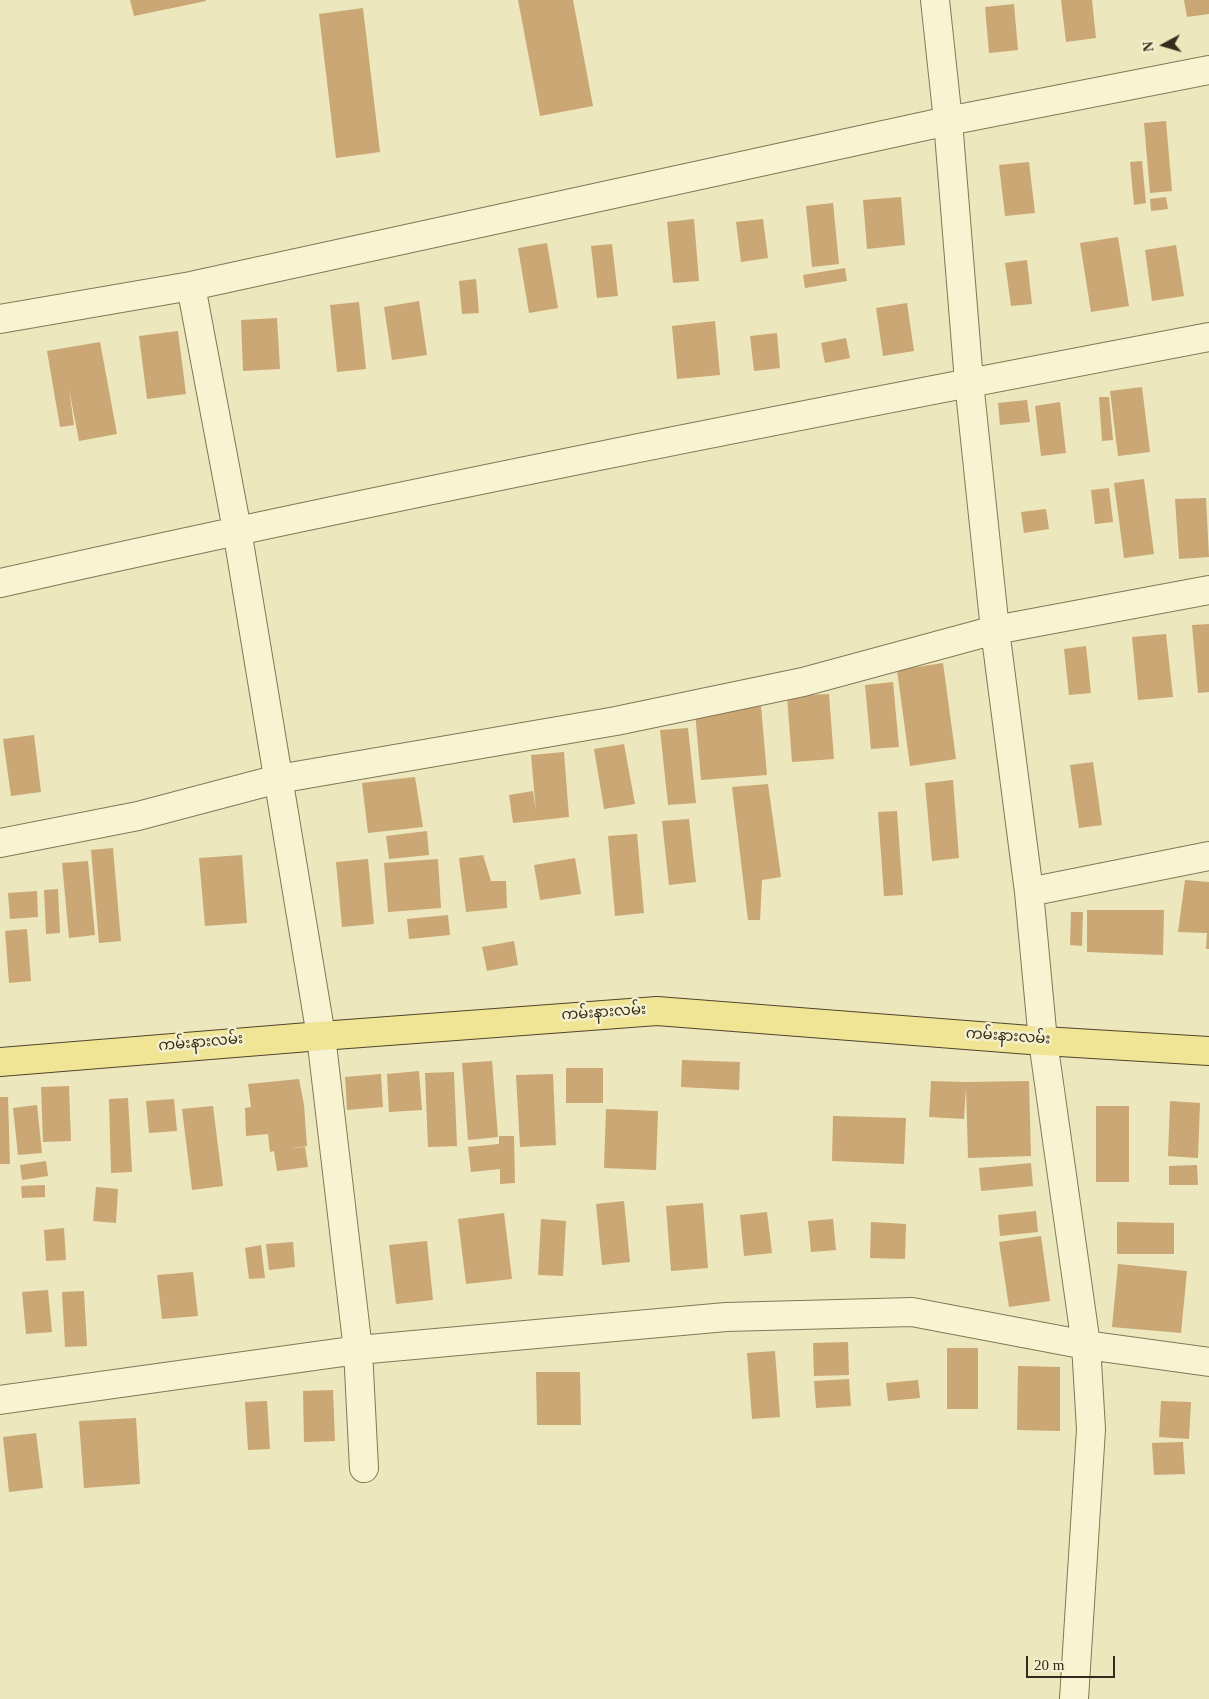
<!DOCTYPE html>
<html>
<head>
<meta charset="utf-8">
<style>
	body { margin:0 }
	#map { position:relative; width:1209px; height:1699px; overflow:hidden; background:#ece7bd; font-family:Georgia,serif }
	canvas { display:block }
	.north { position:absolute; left:1139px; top:20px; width:50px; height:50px; -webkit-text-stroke:4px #f4f0cd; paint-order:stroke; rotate:264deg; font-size:14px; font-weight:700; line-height:20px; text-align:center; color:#332b1b }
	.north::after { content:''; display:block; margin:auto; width:18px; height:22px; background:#332b1b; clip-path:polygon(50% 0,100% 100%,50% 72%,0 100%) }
	.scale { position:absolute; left:1026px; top:1656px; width:89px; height:22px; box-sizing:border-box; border:2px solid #332b1b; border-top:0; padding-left:6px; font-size:15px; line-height:18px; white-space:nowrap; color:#332b1b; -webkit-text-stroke:4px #f4f0cd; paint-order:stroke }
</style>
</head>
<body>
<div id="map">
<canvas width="1209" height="1699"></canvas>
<div class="north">N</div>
<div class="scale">20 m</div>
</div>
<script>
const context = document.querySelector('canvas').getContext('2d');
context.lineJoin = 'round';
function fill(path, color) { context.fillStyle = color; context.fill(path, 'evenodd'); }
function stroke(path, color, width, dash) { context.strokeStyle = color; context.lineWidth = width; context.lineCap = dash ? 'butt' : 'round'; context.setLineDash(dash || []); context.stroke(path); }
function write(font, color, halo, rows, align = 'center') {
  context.font = font + ' Georgia,"Noto Sans Myanmar",serif'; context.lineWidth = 5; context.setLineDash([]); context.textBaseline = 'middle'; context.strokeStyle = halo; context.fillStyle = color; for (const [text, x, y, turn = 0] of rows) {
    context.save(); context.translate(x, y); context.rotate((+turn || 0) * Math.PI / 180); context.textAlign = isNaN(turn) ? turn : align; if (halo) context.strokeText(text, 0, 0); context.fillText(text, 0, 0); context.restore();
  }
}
const building = new Path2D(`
	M 130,0 L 206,0 L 206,1 L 134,16 Z
	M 518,0 L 573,0 L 593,106 L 540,116 Z
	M 1061,0 L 1092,0 L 1096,38 L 1066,42 Z
	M 1184,0 L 1209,0 L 1209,14 L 1187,17 Z
	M 1014,4 L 1018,50 L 989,53 L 985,7 Z
	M 363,8 L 380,152 L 336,158 L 319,14 Z
	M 1166,121 L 1172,191 L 1150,193 L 1144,123 Z
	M 1142,161 L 1146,203 L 1134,205 L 1130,162 Z
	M 1029,162 L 1035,213 L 1005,216 L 999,165 Z
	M 901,197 L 905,245 L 867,249 L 863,200 Z
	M 1166,197 L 1168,209 L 1151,211 L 1150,199 Z
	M 833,203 L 839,264 L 812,267 L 806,206 Z
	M 694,219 L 699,281 L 673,283 L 667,222 Z
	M 763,219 L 768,258 L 741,262 L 736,222 Z
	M 1118,237 L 1129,306 L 1091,312 L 1080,243 Z
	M 547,243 L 558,308 L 529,313 L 518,248 Z
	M 612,244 L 618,296 L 597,298 L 591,246 Z
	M 1176,245 L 1184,296 L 1152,301 L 1145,250 Z
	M 1027,260 L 1032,304 L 1011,306 L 1005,263 Z
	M 845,268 L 847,281 L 805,288 L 803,275 Z
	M 476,279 L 479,313 L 462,314 L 459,281 Z
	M 419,301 L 427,355 L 392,360 L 384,307 Z
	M 359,302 L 366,369 L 337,372 L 330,305 Z
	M 907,303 L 914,351 L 883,356 L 876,308 Z
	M 277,318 L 280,369 L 243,371 L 241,320 Z
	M 715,321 L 720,375 L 677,379 L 672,326 Z
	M 178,331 L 186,394 L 147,399 L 139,336 Z
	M 777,333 L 780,368 L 754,371 L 750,336 Z
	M 846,338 L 850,358 L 825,363 L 821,343 Z
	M 100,342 L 117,434 L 79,441 L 69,389 L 74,425 L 60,427 L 47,351 Z
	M 1142,387 L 1150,452 L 1118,456 L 1110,391 Z
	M 1099,397 L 1109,397 L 1113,440 L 1102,441 Z
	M 1027,400 L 1030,422 L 1000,425 L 998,403 Z
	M 1060,402 L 1066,453 L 1041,456 L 1035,406 Z
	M 1144,479 L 1154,554 L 1124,558 L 1114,483 Z
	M 1109,488 L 1113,522 L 1095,524 L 1091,490 Z
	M 1206,498 L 1209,557 L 1179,559 L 1175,499 Z
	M 1046,509 L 1049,529 L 1024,533 L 1021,512 Z
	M 1209,624 L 1209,692 L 1198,693 L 1192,625 Z
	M 1166,634 L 1173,697 L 1138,700 L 1132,637 Z
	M 1086,646 L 1091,693 L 1069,695 L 1064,649 Z
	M 943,663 L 956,759 L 910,766 L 897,670 Z
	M 893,682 L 899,747 L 871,749 L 865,685 Z
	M 829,694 L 834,759 L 792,762 L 787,696 Z
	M 761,706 L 767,775 L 701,780 L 695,712 Z
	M 688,728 L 696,803 L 668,805 L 660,730 Z
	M 34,735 L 41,792 L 11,796 L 3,739 Z
	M 624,744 L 635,804 L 604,809 L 594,749 Z
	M 564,752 L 569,817 L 513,823 L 509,795 L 533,791 L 536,812 L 531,755 Z
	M 1093,762 L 1102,825 L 1079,828 L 1070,765 Z
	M 415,777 L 423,827 L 368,833 L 362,783 Z
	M 953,780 L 959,858 L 932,861 L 925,783 Z
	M 768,784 L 781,877 L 762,880 L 760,920 L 748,920 L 732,787 Z
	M 897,811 L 903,895 L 884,896 L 878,812 Z
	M 689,819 L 696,882 L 669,885 L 662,821 Z
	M 427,831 L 429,855 L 389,859 L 386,836 Z
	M 637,834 L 644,913 L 615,916 L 608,836 Z
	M 113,848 L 121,941 L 99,943 L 91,850 Z
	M 242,855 L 247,923 L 205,926 L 199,858 Z
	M 483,855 L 491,881 L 506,881 L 507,908 L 466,912 L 459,858 Z
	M 575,858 L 581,894 L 540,900 L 534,865 Z
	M 368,859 L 374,924 L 342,927 L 336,862 Z
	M 438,859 L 441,908 L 388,912 L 384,863 Z
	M 88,861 L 95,935 L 69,938 L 62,863 Z
	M 1185,880 L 1209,882 L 1209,949 L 1206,949 L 1207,933 L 1178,932 Z
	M 58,889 L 60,933 L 46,934 L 44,890 Z
	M 37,891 L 38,917 L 10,919 L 8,893 Z
	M 1087,910 L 1164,910 L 1163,955 L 1087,952 Z
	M 1071,912 L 1083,912 L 1082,946 L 1070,945 Z
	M 448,915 L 450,935 L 409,939 L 407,919 Z
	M 27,929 L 31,981 L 9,983 L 5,931 Z
	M 514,941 L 518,965 L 487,971 L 482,947 Z
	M 682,1060 L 740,1062 L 739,1090 L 681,1087 Z
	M 492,1061 L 498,1137 L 468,1140 L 462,1063 Z
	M 566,1068 L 603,1068 L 603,1103 L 566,1103 Z
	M 419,1071 L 422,1110 L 389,1112 L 387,1074 Z
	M 454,1072 L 457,1146 L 428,1147 L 425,1073 Z
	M 381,1074 L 383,1107 L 347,1110 L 345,1077 Z
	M 553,1074 L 556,1145 L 520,1147 L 516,1075 Z
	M 299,1079 L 304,1105 L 307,1146 L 288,1149 L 305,1147 L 308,1167 L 277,1171 L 274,1151 L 270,1152 L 268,1134 L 246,1136 L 245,1108 L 251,1107 L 248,1084 Z
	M 931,1081 L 966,1082 L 1029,1081 L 1031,1156 L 968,1158 L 966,1088 L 964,1119 L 929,1117 Z
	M 69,1086 L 71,1141 L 43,1142 L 41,1087 Z
	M 0,1097 L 8,1097 L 10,1164 L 0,1164 Z
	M 128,1098 L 132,1172 L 111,1173 L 109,1099 Z
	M 174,1099 L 177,1131 L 149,1133 L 146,1101 Z
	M 1170,1101 L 1200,1103 L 1198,1158 L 1168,1156 Z
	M 37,1105 L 42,1153 L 18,1155 L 13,1108 Z
	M 213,1106 L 223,1186 L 192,1190 L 182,1109 Z
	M 1096,1106 L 1129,1106 L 1129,1182 L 1096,1182 Z
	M 606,1109 L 658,1111 L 656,1170 L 604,1168 Z
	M 833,1116 L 906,1118 L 904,1164 L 832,1161 Z
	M 499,1136 L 514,1136 L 515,1183 L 500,1184 L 500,1169 L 471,1172 L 468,1147 L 499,1144 Z
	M 46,1161 L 48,1176 L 22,1180 L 20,1165 Z
	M 1031,1163 L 1033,1186 L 981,1191 L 979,1168 Z
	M 1197,1165 L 1198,1185 L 1169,1185 L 1169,1166 Z
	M 45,1185 L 45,1197 L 22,1198 L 21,1186 Z
	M 96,1187 L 118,1189 L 116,1223 L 93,1221 Z
	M 624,1201 L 630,1262 L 602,1265 L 596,1204 Z
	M 703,1203 L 708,1268 L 671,1271 L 666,1206 Z
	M 1036,1211 L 1038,1232 L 1000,1236 L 998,1215 Z
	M 767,1212 L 772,1253 L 744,1256 L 740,1215 Z
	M 504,1213 L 512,1279 L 466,1284 L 458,1219 Z
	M 541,1219 L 566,1221 L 563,1276 L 538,1275 Z
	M 833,1219 L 836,1250 L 811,1252 L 808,1221 Z
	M 871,1222 L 906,1224 L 905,1259 L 870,1258 Z
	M 1117,1222 L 1174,1223 L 1174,1254 L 1117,1254 Z
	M 64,1228 L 66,1260 L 46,1261 L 44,1230 Z
	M 1041,1236 L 1050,1301 L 1009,1307 L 999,1242 Z
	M 427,1241 L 433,1300 L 396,1304 L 389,1245 Z
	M 293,1242 L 295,1267 L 269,1270 L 266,1244 Z
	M 261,1245 L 265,1278 L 249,1279 L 245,1248 Z
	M 1118,1264 L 1187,1271 L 1181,1333 L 1112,1327 Z
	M 193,1272 L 198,1316 L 162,1319 L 157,1275 Z
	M 48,1290 L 52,1332 L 26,1334 L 22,1292 Z
	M 84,1291 L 87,1346 L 65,1347 L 62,1292 Z
	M 848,1342 L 849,1375 L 814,1376 L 813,1343 Z
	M 947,1348 L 978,1348 L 978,1409 L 947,1409 Z
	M 775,1351 L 780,1417 L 752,1419 L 747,1353 Z
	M 1018,1366 L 1060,1367 L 1060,1431 L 1017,1430 Z
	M 536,1372 L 580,1372 L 581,1425 L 537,1425 Z
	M 849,1379 L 851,1406 L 816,1408 L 814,1381 Z
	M 918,1380 L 920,1398 L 888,1401 L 886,1383 Z
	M 333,1390 L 335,1441 L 304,1442 L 303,1391 Z
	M 267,1401 L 270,1449 L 248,1450 L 245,1402 Z
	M 1161,1401 L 1191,1402 L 1189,1439 L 1159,1437 Z
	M 136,1418 L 140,1484 L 84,1488 L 79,1421 Z
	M 36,1433 L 43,1488 L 9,1492 L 3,1437 Z
	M 1183,1442 L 1185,1474 L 1154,1475 L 1152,1443 Z`);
const street = new Path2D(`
	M 935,0 L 948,121 L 969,382 L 995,630 L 1029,892 L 1043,1041 L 1086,1345 L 1091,1429 L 1074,1699
	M 191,286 L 237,530 L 321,1036 L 358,1350 L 364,1468
	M 0,319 L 191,286 L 948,121 L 1209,70
	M 0,583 C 401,493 805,414 1209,337
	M 0,843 L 138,816 L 278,779 L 616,721 L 803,682 L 995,630 L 1209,590
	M 1029,892 L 1209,856
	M 0,1400 L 358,1350 L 726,1317 L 912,1312 L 1086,1345 L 1209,1362`);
const primary = new Path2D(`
	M 0,1062 L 321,1036 L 657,1011 L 1043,1041 L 1209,1051`);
const streetNames = [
	["ကမ်းနားလမ်း",604,1015,-4],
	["ကမ်းနားလမ်း",1008,1039,4],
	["ကမ်းနားလမ်း",201,1045,-5]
];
fill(building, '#caa774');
stroke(street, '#847757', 30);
stroke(primary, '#51442c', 30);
stroke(street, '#f8f3d0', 28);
stroke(primary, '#f0e495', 28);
write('15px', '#332b1b', '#f4f0cd', streetNames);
</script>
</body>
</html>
